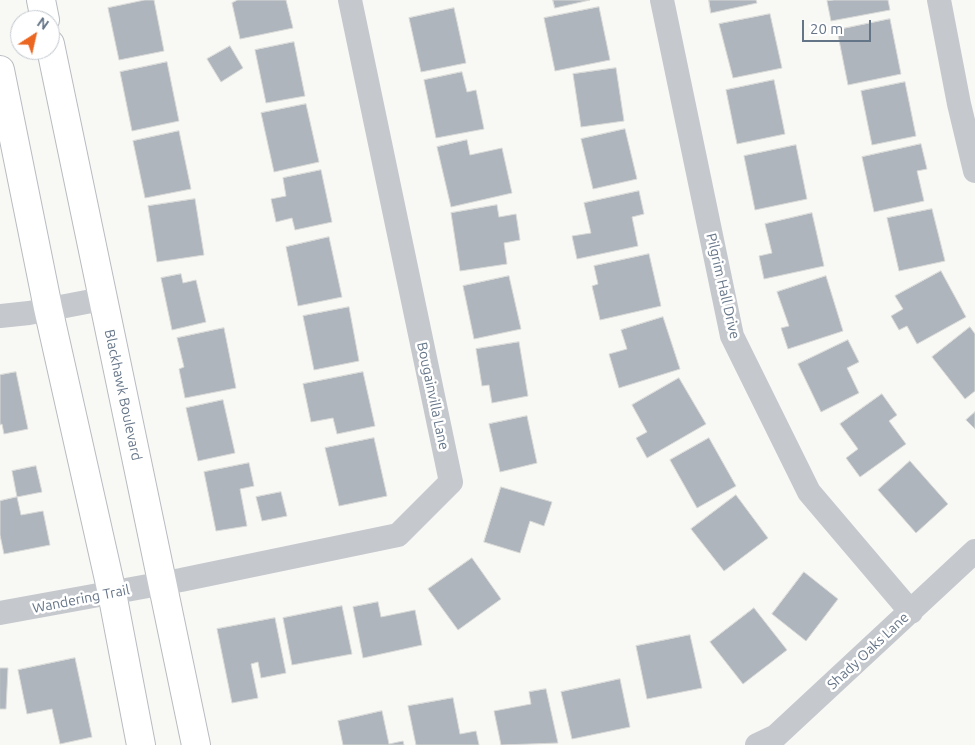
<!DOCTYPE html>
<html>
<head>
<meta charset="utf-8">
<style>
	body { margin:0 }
	#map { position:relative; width:975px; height:745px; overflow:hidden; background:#f8f8f5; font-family:Ubuntu,sans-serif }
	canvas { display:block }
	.north { position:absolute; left:10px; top:10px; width:50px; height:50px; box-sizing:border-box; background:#fff; border:1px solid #c1c8cf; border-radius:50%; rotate:35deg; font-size:14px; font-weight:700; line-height:20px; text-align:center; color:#657588 }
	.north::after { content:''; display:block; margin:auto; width:18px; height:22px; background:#eb6621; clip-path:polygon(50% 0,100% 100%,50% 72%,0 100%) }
	.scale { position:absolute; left:802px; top:20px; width:69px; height:22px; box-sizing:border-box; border:2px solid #657588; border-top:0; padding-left:6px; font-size:15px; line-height:18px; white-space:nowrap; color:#657588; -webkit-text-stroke:4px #fff; paint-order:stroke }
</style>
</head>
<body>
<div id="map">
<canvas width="975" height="745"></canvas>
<div class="north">N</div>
<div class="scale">20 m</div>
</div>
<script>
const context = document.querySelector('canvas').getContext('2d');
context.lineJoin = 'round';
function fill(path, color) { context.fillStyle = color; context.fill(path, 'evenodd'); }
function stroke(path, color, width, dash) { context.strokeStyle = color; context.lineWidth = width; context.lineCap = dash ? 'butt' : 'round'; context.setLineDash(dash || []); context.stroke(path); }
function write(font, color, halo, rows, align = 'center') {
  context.font = font + ' Ubuntu,sans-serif'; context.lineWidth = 5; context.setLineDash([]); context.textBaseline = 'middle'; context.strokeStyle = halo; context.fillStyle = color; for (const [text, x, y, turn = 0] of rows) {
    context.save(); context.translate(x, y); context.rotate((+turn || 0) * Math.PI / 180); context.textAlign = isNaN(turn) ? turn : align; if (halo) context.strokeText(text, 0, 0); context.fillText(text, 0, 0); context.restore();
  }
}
const building = new Path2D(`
	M 145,0 L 154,0 L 164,51 L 119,60 L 108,8 Z
	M 238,0 L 286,0 L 293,28 L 240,39 L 232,3 Z
	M 553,0 L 590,0 L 555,8 Z
	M 709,0 L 756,0 L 757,3 L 711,13 Z
	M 834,0 L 888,0 L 890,10 L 831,21 L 827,1 Z
	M 599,7 L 610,60 L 555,71 L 544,18 Z
	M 454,8 L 466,63 L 421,72 L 409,18 Z
	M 770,14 L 782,68 L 733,78 L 719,24 Z
	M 890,19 L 901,74 L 848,85 L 837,30 Z
	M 294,42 L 305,96 L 266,103 L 255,50 Z
	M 230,46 L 243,68 L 221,82 L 207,59 Z
	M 167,62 L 179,121 L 132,131 L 120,72 Z
	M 616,68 L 624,121 L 581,127 L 573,74 Z
	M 462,72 L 467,92 L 476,90 L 484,129 L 436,138 L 424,80 Z
	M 774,80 L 785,134 L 737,144 L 726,90 Z
	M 905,82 L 916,136 L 872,145 L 861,91 Z
	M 306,104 L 319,162 L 274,172 L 261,113 Z
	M 625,129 L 637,179 L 593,189 L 581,139 Z
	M 179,131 L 191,189 L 145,198 L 133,141 Z
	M 467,140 L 470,155 L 502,148 L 512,193 L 451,207 L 437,147 Z
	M 921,144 L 927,169 L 917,171 L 924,201 L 874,212 L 862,157 Z
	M 796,145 L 807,199 L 755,210 L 744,156 Z
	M 321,170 L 332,222 L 295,230 L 292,218 L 276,222 L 271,199 L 286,196 L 283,178 Z
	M 639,191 L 644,214 L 632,217 L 638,246 L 577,259 L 572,236 L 591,233 L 584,203 Z
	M 195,199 L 204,255 L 157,262 L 148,206 Z
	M 497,205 L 499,217 L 516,214 L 520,240 L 504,243 L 507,264 L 460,271 L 451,213 Z
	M 932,209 L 945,261 L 899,271 L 887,218 Z
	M 812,213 L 824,266 L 764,279 L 759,256 L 772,253 L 765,224 Z
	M 329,237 L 342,297 L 298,306 L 286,247 Z
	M 649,254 L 661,306 L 600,320 L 592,286 L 598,284 L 594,266 Z
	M 941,271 L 966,317 L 917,344 L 907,326 L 899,330 L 891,316 L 903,309 L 895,296 Z
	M 181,274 L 183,283 L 196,280 L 206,322 L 172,330 L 161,278 Z
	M 509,276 L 521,329 L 474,339 L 463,286 Z
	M 826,276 L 843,331 L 788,349 L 781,328 L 789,326 L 777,292 Z
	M 349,307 L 359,361 L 314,370 L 303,316 Z
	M 663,317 L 680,369 L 619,388 L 609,354 L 627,349 L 621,330 Z
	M 970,327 L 975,334 L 975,391 L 965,399 L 932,357 Z
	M 224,328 L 236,388 L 185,398 L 179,369 L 184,367 L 177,338 Z
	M 848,340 L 859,362 L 847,368 L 859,393 L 821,412 L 798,364 Z
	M 519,342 L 528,396 L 492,403 L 489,385 L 482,386 L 476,349 Z
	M 16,372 L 28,429 L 4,434 L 2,424 L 0,425 L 0,375 Z
	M 363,372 L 375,426 L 337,434 L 333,418 L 311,422 L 303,384 Z
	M 679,378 L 706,424 L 647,458 L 636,438 L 647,432 L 632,405 Z
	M 882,394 L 897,415 L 889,421 L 906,444 L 860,477 L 846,458 L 858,449 L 840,424 Z
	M 223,400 L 235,453 L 198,461 L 186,408 Z
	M 975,412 L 975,429 L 966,420 Z
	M 527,416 L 537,463 L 500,472 L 489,424 Z
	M 374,438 L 387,496 L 339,506 L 325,448 Z
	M 709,438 L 736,486 L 697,508 L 670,460 Z
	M 910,461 L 948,504 L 916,533 L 878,490 Z
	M 249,463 L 254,486 L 240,489 L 247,526 L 216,531 L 204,472 Z
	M 36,466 L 42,492 L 17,497 L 12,471 Z
	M 501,487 L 552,502 L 544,526 L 530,521 L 520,553 L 484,542 Z
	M 281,492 L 287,516 L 262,521 L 256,497 Z
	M 736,495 L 768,538 L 724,571 L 691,529 Z
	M 17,497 L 21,515 L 43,511 L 50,545 L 4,554 L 0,535 L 0,501 Z
	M 472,558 L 501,599 L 458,630 L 428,589 Z
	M 804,572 L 838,599 L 806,641 L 772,614 Z
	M 378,602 L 381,617 L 415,610 L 422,645 L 363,658 L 353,607 Z
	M 342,606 L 352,654 L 292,665 L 283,618 Z
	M 754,608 L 787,650 L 743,684 L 710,642 Z
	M 275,618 L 286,673 L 261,678 L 258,662 L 251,664 L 258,698 L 232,703 L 217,629 Z
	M 690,635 L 702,688 L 647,699 L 636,646 Z
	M 75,658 L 92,737 L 60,744 L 52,709 L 27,714 L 18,670 Z
	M 0,668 L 8,668 L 6,709 L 0,709 Z
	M 620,679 L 630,727 L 572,739 L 561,692 Z
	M 546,689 L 558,743 L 501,745 L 494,711 L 531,704 L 529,692 Z
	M 453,698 L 460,734 L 476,731 L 479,745 L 416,745 L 408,706 Z
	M 382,711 L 389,744 L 403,741 L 404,745 L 343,745 L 338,721 Z`);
const minor = new Path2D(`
	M 662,0 L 732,336 L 809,492 L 911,612
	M 939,0 L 959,104 L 975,171
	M 0,316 L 29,313 L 102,299
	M 0,613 L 181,580 L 398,535 L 451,482 L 350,0
	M 757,745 L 776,736 L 975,551`);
const major = new Path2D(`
	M 41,0 L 45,20
	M 50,44 L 196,745
	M 0,70 L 48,308 L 112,593 L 141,745`);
const streetNames = [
	["Pilgrim Hall Drive",723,286,77],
	["Blackhawk Boulevard",123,395,78],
	["Bougainvilla Lane",433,396,78],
	["Wandering Trail",81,599,-11],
	["Shady Oaks Lane",868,651,-43]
];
fill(building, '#aeb5bc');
stroke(building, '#d9dad7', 1);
stroke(major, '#b8bcc0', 30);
stroke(minor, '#c5c8cd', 24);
stroke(major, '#fff', 28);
write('14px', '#657588', '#fff', streetNames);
</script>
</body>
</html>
